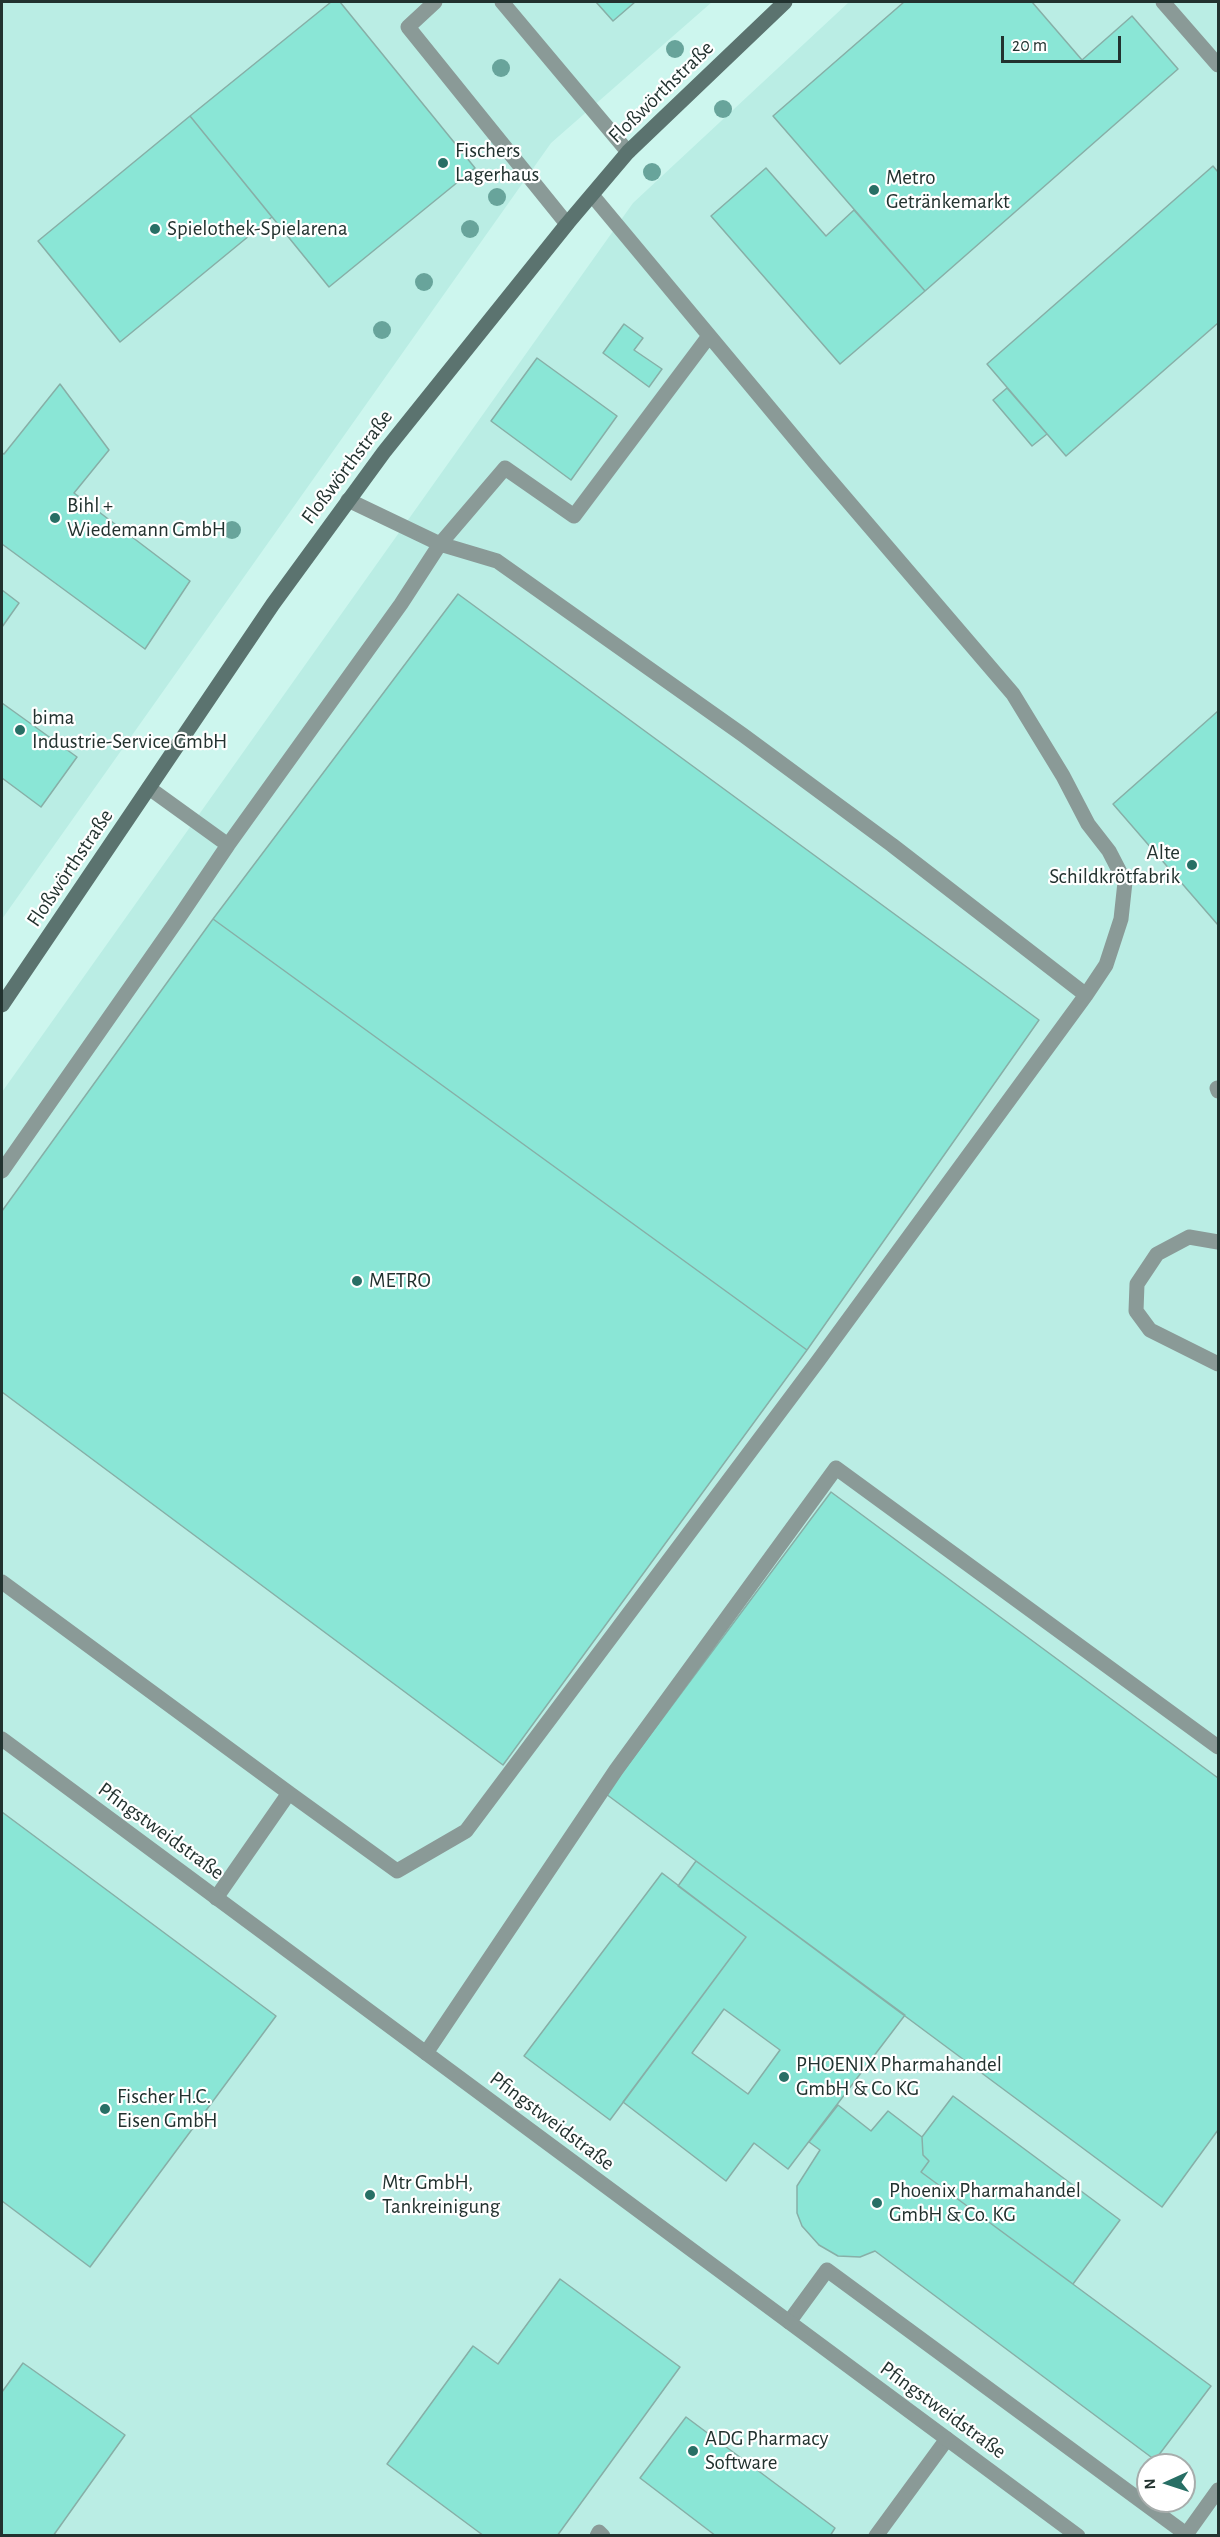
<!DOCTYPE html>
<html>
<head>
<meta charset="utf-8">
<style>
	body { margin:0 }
	#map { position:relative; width:1220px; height:2537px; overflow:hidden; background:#cdf6ee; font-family:"Alegreya Sans",sans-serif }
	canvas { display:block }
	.frame { position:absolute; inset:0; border:3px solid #22322f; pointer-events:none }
	.north { position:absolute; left:1136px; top:2453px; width:60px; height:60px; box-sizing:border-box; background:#fff; border:2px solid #a7adac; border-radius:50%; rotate:267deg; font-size:16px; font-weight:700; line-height:24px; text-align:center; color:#22322f }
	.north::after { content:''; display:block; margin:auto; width:21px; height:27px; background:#286f65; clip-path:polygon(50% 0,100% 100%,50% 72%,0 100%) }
	.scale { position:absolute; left:1001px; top:36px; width:120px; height:27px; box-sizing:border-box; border:3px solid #22322f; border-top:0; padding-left:8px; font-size:18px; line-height:21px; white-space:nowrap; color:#22322f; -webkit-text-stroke:4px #fff; paint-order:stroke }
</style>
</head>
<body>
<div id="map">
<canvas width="1220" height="2537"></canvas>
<div class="frame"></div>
<div class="north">N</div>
<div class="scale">20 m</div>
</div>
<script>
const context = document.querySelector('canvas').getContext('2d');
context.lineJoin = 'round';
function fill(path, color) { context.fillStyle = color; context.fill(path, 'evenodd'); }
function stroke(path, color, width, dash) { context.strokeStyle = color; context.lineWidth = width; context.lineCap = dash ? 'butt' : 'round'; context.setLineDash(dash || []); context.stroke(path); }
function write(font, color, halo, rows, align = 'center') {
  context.font = font + ' "Alegreya Sans",sans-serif'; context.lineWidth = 4.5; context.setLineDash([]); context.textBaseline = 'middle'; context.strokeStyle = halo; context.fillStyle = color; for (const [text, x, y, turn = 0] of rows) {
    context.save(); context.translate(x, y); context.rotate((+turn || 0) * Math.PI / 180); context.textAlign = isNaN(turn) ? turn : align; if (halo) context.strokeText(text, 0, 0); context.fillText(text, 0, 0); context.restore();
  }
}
const built = new Path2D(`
	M 2,2 L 712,2 L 551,143 L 2,919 Z
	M 849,2 L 1218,2 L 1218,2535 L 2,2536 L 2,1092 L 633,203 ZM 1148,2465 L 1184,2465 L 1184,2501 L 1148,2501 Z`);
const building = new Path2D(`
	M 331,2 L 340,2 L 475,168 L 329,287 L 190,116 Z
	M 596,2 L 635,2 L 613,21 Z
	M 904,2 L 1032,2 L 1082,60 L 1132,16 L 1178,69 L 925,291 L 773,116 Z
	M 190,116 L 272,217 L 120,342 L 38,241 Z
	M 1213,166 L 1218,172 L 1218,323 L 1066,456 L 987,364 Z
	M 766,168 L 826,236 L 854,210 L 925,291 L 840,364 L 711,216 Z
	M 624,324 L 643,338 L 634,350 L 662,369 L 649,387 L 603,353 Z
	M 537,358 L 617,416 L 571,480 L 491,421 Z
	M 60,384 L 109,450 L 74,493 L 190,581 L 145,649 L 2,544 L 2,453 L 4,454 Z
	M 1007,388 L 1047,434 L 1032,446 L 993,400 Z
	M 2,590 L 19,603 L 2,627 Z
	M 458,594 L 1039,1020 L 807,1350 L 213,919 Z
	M 2,703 L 77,757 L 41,807 L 2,778 Z
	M 1218,711 L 1218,925 L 1113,804 Z
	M 213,919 L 807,1350 L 503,1765 L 2,1392 L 2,1211 Z
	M 831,1492 L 1218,1778 L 1218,2130 L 1162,2207 L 606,1794 Z
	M 2,1812 L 276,2016 L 90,2267 L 2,2201 Z
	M 696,1861 L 905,2015 L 788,2169 L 754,2143 L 726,2181 L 623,2102 L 746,1937 L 678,1886 ZM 724,2009 L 780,2050 L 748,2094 L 692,2053 Z
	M 662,1873 L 746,1937 L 610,2120 L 524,2056 Z
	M 953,2096 L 1120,2220 L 1073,2284 L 921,2172 L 929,2161 L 923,2155 L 922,2137 Z
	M 838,2105 L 871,2131 L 888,2111 L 922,2137 L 923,2155 L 929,2161 L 921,2172 L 1211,2386 L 1155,2460 L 875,2251 L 860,2257 L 838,2256 L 819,2245 L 802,2226 L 797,2213 L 797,2186 L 820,2150 L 809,2142 Z
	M 560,2279 L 680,2367 L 557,2536 L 484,2536 L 387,2464 L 473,2346 L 498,2364 Z
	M 23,2363 L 125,2435 L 53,2536 L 2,2536 L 2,2392 Z
	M 686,2417 L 835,2528 L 830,2536 L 716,2536 L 640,2478 Z`);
const service = new Path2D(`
	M 435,2 L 408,27 L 567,224
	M 1163,2 L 1218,65
	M 348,500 L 440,544 L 497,561 L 743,735 L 892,845 L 1086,995
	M 149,788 L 228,845
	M 1217,1088 L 1218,1091
	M 2,1171 L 178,919 L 228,845 L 401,604 L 440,544 L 505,468 L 574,516 L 709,336
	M 1218,1242 L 1189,1237 L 1157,1254 L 1137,1284 L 1136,1311 L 1150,1330 L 1218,1364
	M 2,1582 L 289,1793
	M 216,1898 L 289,1793 L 397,1871 L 466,1831 L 818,1361 L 1086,995 L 1106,965 L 1121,919 L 1125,882 L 1109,851 L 1088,824 L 1063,776 L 1013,694 L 817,465 L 592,195
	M 426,2053 L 616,1770 L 836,1468 L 1218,1747
	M 789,2322 L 827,2270 L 1186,2534
	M 597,2536 L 599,2532 L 603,2536
	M 876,2536 L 947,2439
	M 1185,2536 L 1218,2490`);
const minor = new Path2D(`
	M 502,2 L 628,152
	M 2,1739 L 1078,2536`);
const secondary = new Path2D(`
	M 2,1005 L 273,604 L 384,452 L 567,224 L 628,152 L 785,2`);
const trees = [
	[675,49],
	[501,68],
	[723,109],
	[652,172],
	[497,197],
	[470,229],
	[424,282],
	[382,330],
	[232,530]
];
const markers = [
	[443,163,6,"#286f65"],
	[874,190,6,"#286f65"],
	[155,229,6,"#286f65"],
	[55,518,6,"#286f65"],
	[20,730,6,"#286f65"],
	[1192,865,6,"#286f65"],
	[357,1281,6,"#286f65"],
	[784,2077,6,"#286f65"],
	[105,2109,6,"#286f65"],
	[370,2195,6,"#286f65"],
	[877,2203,6,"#286f65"],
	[693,2451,6,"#286f65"]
];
const streetNames = [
	["Floßwörthstraße",661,92,-44],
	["Floßwörthstraße",347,467,-53],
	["Floßwörthstraße",70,868,-56],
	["Pfingstweidstraße",161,1831,36],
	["Pfingstweidstraße",552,2121,37],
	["Pfingstweidstraße",943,2410,36]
];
const poiNames = [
	["Fischers",455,151],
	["Lagerhaus",455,175],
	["Metro",886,178],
	["Getränkemarkt",886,202],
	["Spielothek-Spielarena",167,229],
	["Bihl +",67,506],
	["Wiedemann GmbH",67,530],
	["bima",32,718],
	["Industrie-Service GmbH",32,742],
	["Alte",1180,853,"right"],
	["Schildkrötfabrik",1180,877,"right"],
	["METRO",369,1281],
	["PHOENIX Pharmahandel",796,2065],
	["GmbH & Co KG",796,2089],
	["Fischer H.C.",117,2097],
	["Eisen GmbH",117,2121],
	["Mtr GmbH,",382,2183],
	["Tankreinigung",382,2207],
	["Phoenix Pharmahandel",889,2191],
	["GmbH & Co. KG",889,2215],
	["ADG Pharmacy",705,2439],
	["Software",705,2463]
];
fill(built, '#baede4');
fill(building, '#8ae6d6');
stroke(building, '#87afa7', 1.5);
stroke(service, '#8a9a97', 15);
stroke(minor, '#8a9a97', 15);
stroke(secondary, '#5b736f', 15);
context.fillStyle = '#68a49b';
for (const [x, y] of trees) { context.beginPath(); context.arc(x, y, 9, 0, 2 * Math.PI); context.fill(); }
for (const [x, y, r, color] of markers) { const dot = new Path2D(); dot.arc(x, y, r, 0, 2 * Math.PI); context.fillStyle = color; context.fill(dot); stroke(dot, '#fff', 2); }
write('21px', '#22322f', '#fff', streetNames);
write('21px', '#22322f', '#fff', poiNames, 'left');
</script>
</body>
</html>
